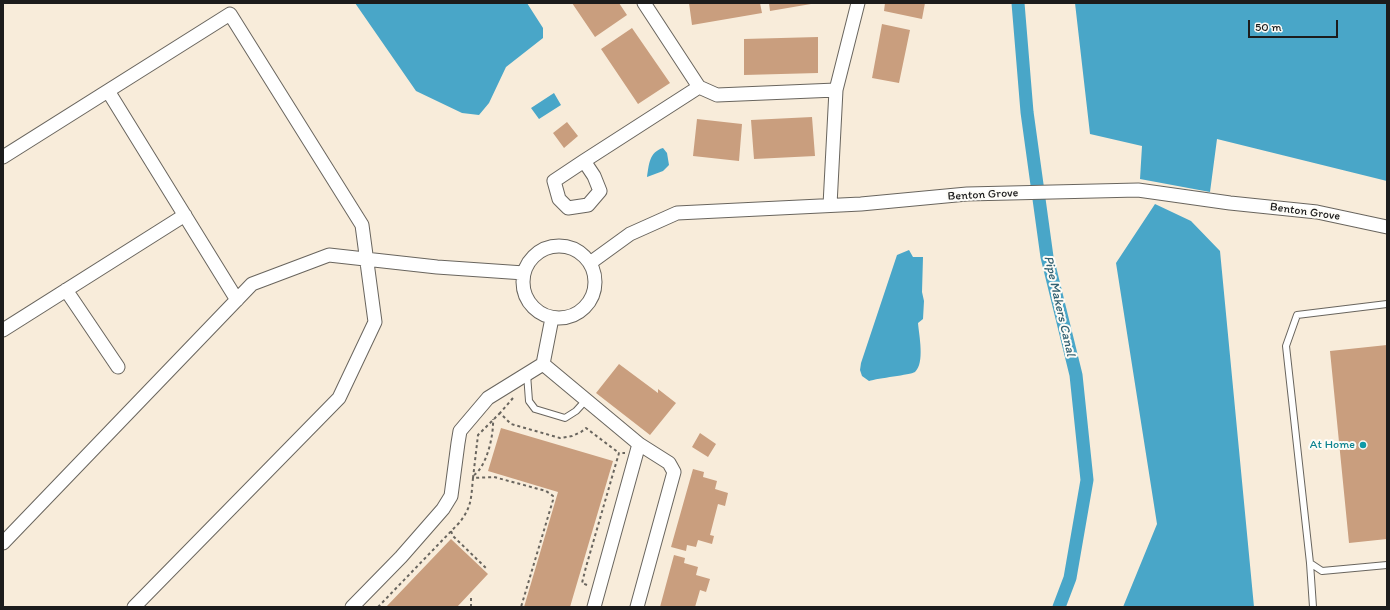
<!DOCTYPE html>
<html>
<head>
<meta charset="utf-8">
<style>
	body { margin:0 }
	#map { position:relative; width:1390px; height:610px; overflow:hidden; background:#f8ecda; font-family:Itim,sans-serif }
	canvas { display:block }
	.frame { position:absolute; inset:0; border:4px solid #1c1c1c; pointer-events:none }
	.scale { position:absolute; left:1248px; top:20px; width:90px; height:18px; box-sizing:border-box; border:2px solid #1c1c1c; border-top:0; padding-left:5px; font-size:12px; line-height:14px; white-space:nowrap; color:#1c1c1c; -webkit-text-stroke:3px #fdfcf7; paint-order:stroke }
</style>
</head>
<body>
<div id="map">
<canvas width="1390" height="610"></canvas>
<div class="frame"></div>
<div class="scale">50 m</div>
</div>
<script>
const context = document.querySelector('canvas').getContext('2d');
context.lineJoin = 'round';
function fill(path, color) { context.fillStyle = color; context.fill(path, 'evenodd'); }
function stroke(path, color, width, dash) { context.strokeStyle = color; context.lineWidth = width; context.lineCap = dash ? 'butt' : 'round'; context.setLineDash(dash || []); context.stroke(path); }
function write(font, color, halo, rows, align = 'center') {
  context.font = font + ' Itim,sans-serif'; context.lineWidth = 4; context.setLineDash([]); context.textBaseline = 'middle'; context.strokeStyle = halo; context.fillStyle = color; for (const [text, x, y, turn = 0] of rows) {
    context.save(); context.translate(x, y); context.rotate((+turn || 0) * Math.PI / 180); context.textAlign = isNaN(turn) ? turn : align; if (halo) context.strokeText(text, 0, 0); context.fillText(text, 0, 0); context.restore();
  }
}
const water = new Path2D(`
	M 355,3 L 527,3 L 543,28 L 543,38 L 506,67 L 489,103 L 479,115 L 462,113 L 416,91 Z
	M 1075,3 L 1387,3 L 1387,181 L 1217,139 L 1210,192 L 1140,179 L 1142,146 L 1090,134 Z
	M 554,93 L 561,105 L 539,119 L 531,108 Z
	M 663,148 L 667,153 L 669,165 L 663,171 L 647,177 C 649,165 649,152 663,148 Z
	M 1155,204 L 1191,221 L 1220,251 L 1254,607 L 1123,607 L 1157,524 L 1116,263 Z
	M 909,250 L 913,257 L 923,257 L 922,292 L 924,301 L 923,319 L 918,323 C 919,335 925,363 915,372 C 910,375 878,378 869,381 L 862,376 L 860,370 L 861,363 L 897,255 Z`);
const canal = new Path2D(`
	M 1018,3 L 1027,112 L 1047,257 L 1076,375 L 1087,480 L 1070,578 L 1059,607`);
const building = new Path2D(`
	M 572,3 L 619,3 L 627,15 L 595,37 Z
	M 689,3 L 760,3 L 762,13 L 692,25 Z
	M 769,3 L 811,3 L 811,4 L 770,11 Z
	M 885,3 L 925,3 L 922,19 L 884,11 Z
	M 882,24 L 910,30 L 899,83 L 872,78 Z
	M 632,28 L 670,83 L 638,104 L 601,49 Z
	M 818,37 L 818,73 L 744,75 L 744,39 Z
	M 812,117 L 815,156 L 754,159 L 751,120 Z
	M 697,119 L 742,124 L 739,161 L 693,156 Z
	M 567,122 L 578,136 L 564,148 L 553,133 Z
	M 1387,345 L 1387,539 L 1349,543 L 1330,351 Z
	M 619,364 L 658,393 L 658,389 L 676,403 L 650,435 L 596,393 Z
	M 501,428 L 613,461 L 570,607 L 524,607 L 558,492 L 488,471 Z
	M 700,433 L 716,444 L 708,457 L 692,447 Z
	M 693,469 L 704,472 L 703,477 L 717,481 L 715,489 L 728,493 L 725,506 L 718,504 L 710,535 L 714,536 L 712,544 L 698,540 L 696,547 L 687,545 L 686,551 L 671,547 Z
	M 451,539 L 488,574 L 457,607 L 386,607 Z
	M 674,555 L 685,558 L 684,563 L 698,567 L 696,575 L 710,579 L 706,592 L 700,590 L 695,607 L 660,607 Z`);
const path = new Path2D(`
	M 513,398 L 500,413 L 511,424 L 560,438 L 572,436 L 581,432 L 586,428 L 619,453
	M 474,475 C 487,466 494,434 493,419
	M 473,478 L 478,435 L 500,413
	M 451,531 L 453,536 L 487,569
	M 587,585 L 582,583 L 586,567 L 619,453 L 625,453
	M 378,607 L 459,523 C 472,507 471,498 473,478 L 494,477 L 546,491 L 553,496 L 553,500 L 521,607
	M 471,607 L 471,595`);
const lane = new Path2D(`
	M 1387,304 L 1297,315 L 1286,346 L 1310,563 L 1322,571 L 1387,565
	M 527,374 L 529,401 L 535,409 L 565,418 L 576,411 L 586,400
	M 1310,563 L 1313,607`);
const street = new Path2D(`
	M 644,3 L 699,87 L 717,95 L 836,90
	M 108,91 L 237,300
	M 3,157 L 230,14 L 362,225 L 375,322 L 339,398 L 134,607
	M 584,161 L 594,176 L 600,191 L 588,205 L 568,208 L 559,199 L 554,181 L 584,161 L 699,87
	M 830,205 L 836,90 L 858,3
	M523 282a36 36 0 1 1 72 0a36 36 0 1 1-72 0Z
	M 590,263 L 630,234 L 677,213 L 861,204 L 967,194 L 1138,190 L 1230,203 L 1317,212 L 1387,227
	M 66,290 L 118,367
	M 3,330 L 185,215
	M 543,364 L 639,444 L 669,463 L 674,472 L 637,607
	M 3,543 L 252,284 L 329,255 L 437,267 L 524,273
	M 352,607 L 401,557 L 443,509 L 451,496 L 458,443 L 460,431 L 488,398 L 543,364 L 552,318
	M 594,607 L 639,444`);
const markers = [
	[1363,445,4,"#0f9aa8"]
];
const streetNames = [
	["Benton Grove",983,195,-3],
	["Benton Grove",1305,212,8]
];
const cultureNames = [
	["At Home",1355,445]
];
const waterNames = [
	["Pipe Makers Canal",1059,306,77]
];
fill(water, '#49a6c8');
stroke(canal, '#49a6c8', 13);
fill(building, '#c99e7e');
stroke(lane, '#69655e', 8);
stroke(street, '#69655e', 15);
stroke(path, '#69655e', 2, [3, 3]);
stroke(lane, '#fff', 6);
stroke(street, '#fff', 13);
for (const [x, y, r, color] of markers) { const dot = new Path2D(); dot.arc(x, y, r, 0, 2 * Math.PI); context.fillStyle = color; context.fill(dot); stroke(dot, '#fdfcf7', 1.5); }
write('12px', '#1c1c1c', '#fdfcf7', streetNames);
write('12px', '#0d838f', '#fdfcf7', cultureNames, 'right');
write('italic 13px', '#326172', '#fdfcf7', waterNames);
</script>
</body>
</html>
